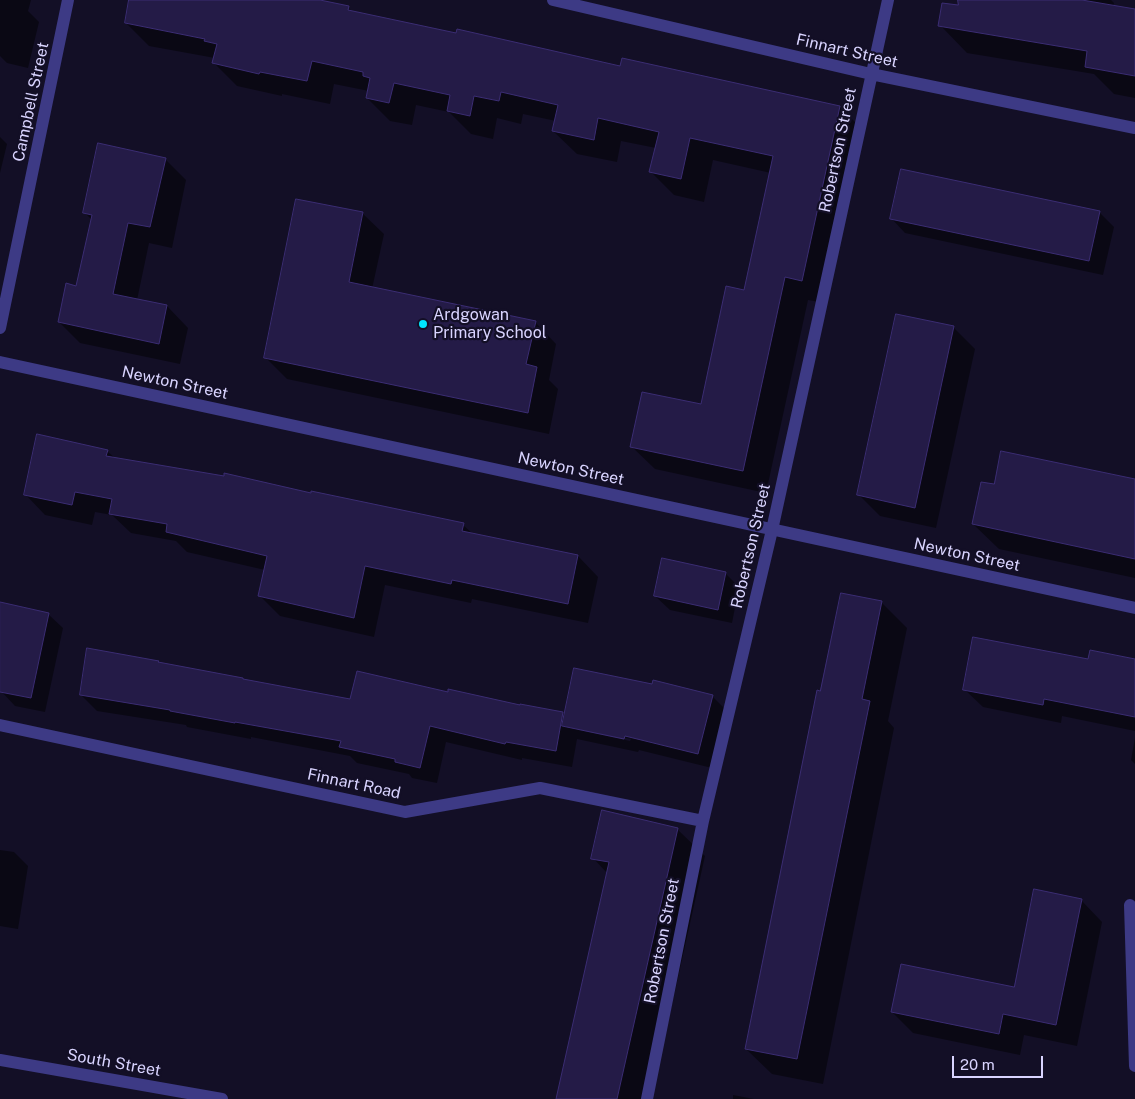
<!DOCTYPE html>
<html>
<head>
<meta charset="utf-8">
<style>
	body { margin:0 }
	#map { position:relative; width:1135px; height:1099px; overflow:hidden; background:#130f26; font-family:"Public Sans",sans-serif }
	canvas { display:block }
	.scale { position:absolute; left:952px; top:1056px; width:91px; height:22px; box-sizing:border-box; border:2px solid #d9d4ff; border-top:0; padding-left:6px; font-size:15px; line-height:18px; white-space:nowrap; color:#d9d4ff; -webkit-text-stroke:4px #130f26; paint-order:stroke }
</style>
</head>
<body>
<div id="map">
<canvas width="1135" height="1099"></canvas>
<div class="scale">20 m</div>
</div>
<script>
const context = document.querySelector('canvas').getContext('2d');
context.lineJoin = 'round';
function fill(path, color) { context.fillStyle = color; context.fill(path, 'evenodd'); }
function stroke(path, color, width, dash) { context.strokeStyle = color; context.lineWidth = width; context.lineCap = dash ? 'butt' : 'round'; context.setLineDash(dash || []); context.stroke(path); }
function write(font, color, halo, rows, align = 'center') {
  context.font = font + ' "Public Sans",sans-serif'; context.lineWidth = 4.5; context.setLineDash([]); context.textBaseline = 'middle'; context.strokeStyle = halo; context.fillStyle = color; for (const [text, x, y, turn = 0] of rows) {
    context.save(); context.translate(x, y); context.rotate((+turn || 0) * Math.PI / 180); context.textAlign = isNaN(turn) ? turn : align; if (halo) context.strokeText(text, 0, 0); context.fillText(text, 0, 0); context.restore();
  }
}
const shadow = new Path2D(`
	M 0,0 L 31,0 L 28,11 L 39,22 L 28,68 L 7,63 L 0,56 Z
	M 131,0 L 314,0 L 348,7 L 353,13 L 621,67 L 840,107 L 863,130 L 825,303 L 808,300 L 766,493 L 655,469 L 631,446 L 702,406 L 745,292 L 771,173 L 713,160 L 704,202 L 674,195 L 651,172 L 656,148 L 621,141 L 617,162 L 577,154 L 553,131 L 556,121 L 523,114 L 521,124 L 497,118 L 493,139 L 471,134 L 449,112 L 416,105 L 412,125 L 390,121 L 367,98 L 369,91 L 334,84 L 330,104 L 282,94 L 282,96 L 237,86 L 214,63 L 215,58 L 149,46 L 126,23 Z
	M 960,0 L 1111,0 L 1114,3 L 1113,7 L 1135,10 L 1135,98 L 1114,94 L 1094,74 L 967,53 L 940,25 L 959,7 Z
	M 0,137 L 7,144 L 0,173 Z
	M 165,159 L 186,180 L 172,248 L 149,243 L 137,300 L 167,306 L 188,328 L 180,364 L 80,343 L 59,322 L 77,287 L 92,220 L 85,213 Z
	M 1099,212 L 1114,227 L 1103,275 L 905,233 L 891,218 Z
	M 362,213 L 384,234 L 372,289 L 535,322 L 556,344 L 549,380 L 558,389 L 549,434 L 287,379 L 266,358 Z
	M 953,327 L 975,349 L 936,528 L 880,516 L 859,495 Z
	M 107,451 L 115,458 L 312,495 L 463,525 L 473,534 L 578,556 L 598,577 L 588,623 L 472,599 L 471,603 L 385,585 L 374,637 L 280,616 L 260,596 L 265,570 L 187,552 L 176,541 L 131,533 L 112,515 L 95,512 L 92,525 L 45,515 L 25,494 Z
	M 1135,481 L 1135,578 L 999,549 L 973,524 L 995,486 Z
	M 725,573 L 739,587 L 732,623 L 670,610 L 655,596 Z
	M 842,594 L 882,603 L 907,628 L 888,721 L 894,728 L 823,1084 L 772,1074 L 746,1049 Z
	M 48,614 L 63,628 L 45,712 L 15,706 L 1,691 L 0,681 L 0,620 Z
	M 1135,660 L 1135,731 L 1062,716 L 1061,723 L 983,707 L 964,689 L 1089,661 Z
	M 158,662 L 159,663 L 244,680 L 351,701 L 448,693 L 521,707 L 563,713 L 566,716 L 712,696 L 727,711 L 712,768 L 639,750 L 638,752 L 577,739 L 572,767 L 522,758 L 522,760 L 446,742 L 437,783 L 412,778 L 409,774 L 357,763 L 350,756 L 251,737 L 251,739 L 187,727 L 186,725 L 97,711 L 81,695 ZM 579,728 L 631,739 L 630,741 L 579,730 Z
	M 1135,738 L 1135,764 L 1131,760 Z
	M 677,829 L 705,856 L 651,1099 L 557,1099 L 607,873 L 593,858 Z
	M 0,850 L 14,852 L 28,866 L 18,929 L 0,926 Z
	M 1081,900 L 1102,922 L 1077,1046 L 1024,1035 L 1020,1055 L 913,1033 L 892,1012 L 1015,989 Z
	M 733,1095 L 754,1099 L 733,1099 Z`);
const building = new Path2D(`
	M 129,0 L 320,0 L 349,6 L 348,10 L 456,33 L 457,29 L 620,66 L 622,58 L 840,106 L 802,281 L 785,277 L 743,471 L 630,447 L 642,392 L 701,404 L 726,286 L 744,290 L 773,156 L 690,138 L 681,179 L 649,172 L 659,132 L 598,118 L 594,140 L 552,131 L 558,105 L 501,92 L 499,101 L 474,96 L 470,116 L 447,111 L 450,95 L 394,83 L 389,103 L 366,98 L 370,78 L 363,76 L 363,72 L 312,61 L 307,81 L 260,72 L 259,74 L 212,63 L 217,44 L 204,41 L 205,39 L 125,23 Z
	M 958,0 L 1082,0 L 1135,9 L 1135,76 L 1085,67 L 1087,51 L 938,26 L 942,3 L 958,5 Z
	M 98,143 L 166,158 L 150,227 L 128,223 L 113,294 L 167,305 L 159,344 L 58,322 L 66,283 L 76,286 L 92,215 L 83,213 Z
	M 901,169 L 1100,211 L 1089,261 L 890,219 Z
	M 296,199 L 363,212 L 349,282 L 536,321 L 526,364 L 537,367 L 528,413 L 264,358 Z
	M 896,314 L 954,326 L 915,508 L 857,495 Z
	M 37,434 L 108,450 L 106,456 L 224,476 L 224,473 L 311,493 L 311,491 L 464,523 L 462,531 L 578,555 L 568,604 L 452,580 L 451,584 L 365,566 L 354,618 L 258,596 L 267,556 L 166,532 L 167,524 L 109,514 L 112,499 L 75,492 L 72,505 L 24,495 Z
	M 1001,451 L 1135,479 L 1135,559 L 972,524 L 981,482 L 994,484 Z
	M 662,558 L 726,572 L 718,610 L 654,596 Z
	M 841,593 L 882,601 L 862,699 L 870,701 L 797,1059 L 745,1049 L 817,690 L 820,691 Z
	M 0,602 L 49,613 L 31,698 L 0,692 Z
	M 973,637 L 1088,659 L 1090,650 L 1135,659 L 1135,717 L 1044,699 L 1043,705 L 963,690 Z
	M 87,648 L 159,661 L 158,662 L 243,678 L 243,679 L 350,699 L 357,671 L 448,692 L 448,689 L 520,705 L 520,704 L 563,712 L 556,751 L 506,742 L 505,744 L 430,726 L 420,768 L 395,762 L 395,759 L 339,747 L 341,741 L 235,722 L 235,723 L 170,711 L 170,710 L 80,695 Z
	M 574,668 L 652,684 L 653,680 L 713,695 L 698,754 L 625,736 L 624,739 L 562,726 Z
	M 602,810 L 678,828 L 617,1099 L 556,1099 L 609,862 L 591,859 Z
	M 1034,889 L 1082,899 L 1056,1025 L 1003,1014 L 999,1034 L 891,1012 L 901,964 L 1014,987 Z`);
const street = new Path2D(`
	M 553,0 L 871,74 L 1135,128
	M 0,328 L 68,0
	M 0,362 L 1135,608
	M 0,725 L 405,812 L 540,788 L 703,821
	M 1130,905 L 1135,1066
	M 0,1060 L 222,1099
	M 647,1099 L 703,821 L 772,530 L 888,0`);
const markers = [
	[423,324,5,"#00e5ff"]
];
const streetNames = [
	["Finnart Street",847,51,13],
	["Campbell Street",31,102,-78],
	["Robertson Street",838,150,-78],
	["Newton Street",175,383,12],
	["Newton Street",571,469,12],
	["Robertson Street",751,546,-77],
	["Newton Street",967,555,12],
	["Finnart Road",354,784,12],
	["Robertson Street",662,941,-79],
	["South Street",114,1063,10]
];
const poiNames = [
	["Ardgowan",433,315],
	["Primary School",433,333]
];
fill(shadow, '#0007');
fill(building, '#241b47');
stroke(building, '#3b2d73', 1);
stroke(street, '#3d3a85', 12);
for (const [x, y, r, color] of markers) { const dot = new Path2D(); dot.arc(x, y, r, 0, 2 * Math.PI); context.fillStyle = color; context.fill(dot); stroke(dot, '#130f26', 2); }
write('16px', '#d9d4ff', '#130f26', streetNames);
write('16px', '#d9d4ff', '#130f26', poiNames, 'left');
</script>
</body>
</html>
